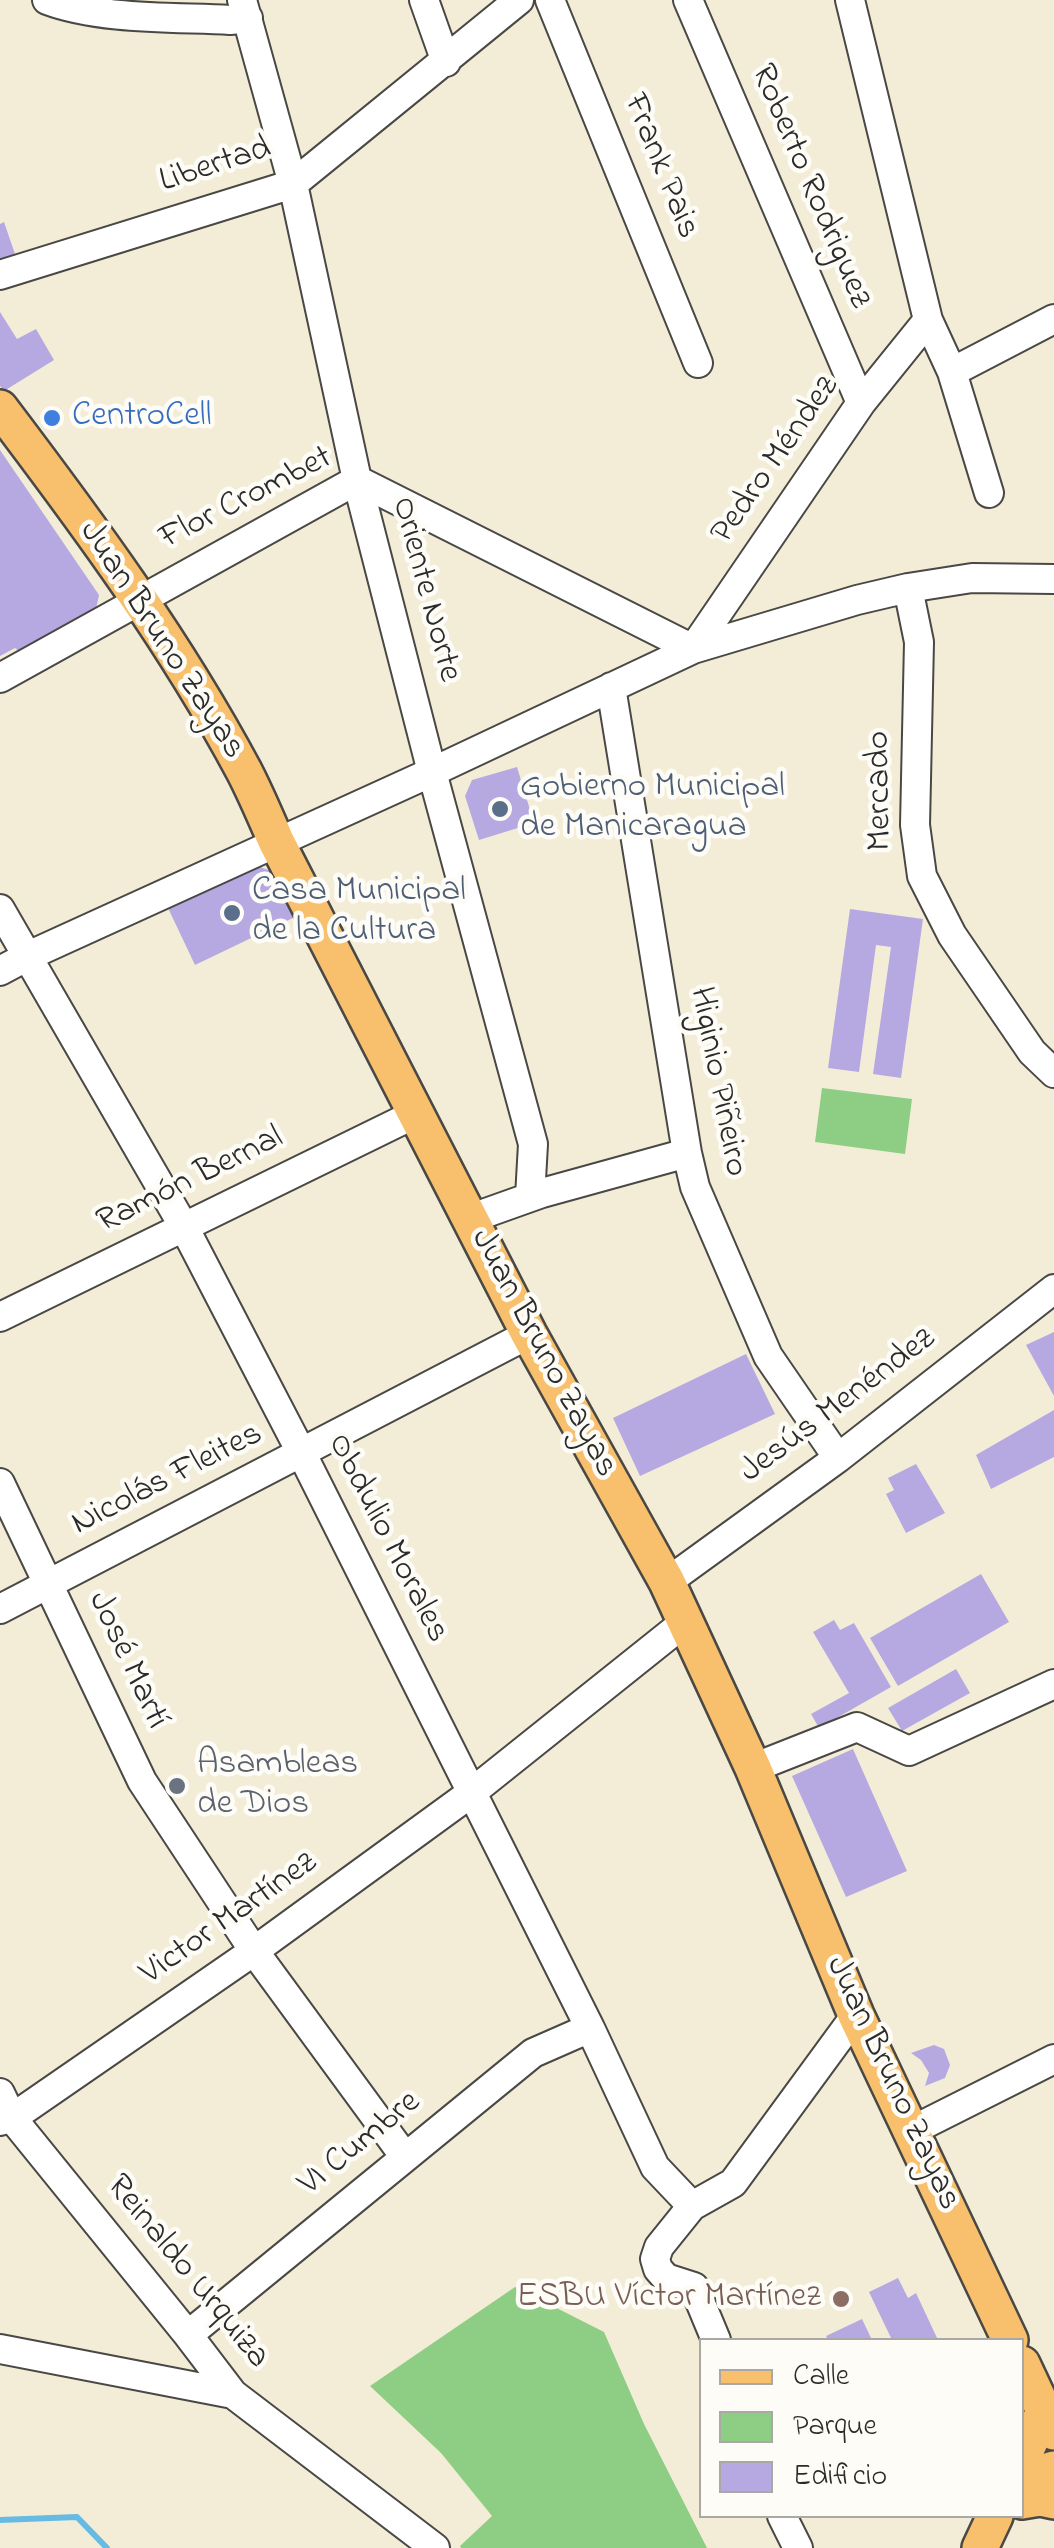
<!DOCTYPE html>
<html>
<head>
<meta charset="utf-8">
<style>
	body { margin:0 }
	#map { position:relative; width:1054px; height:2548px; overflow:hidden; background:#f3edd8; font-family:"Indie Flower",sans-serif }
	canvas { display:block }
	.legend { position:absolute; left:699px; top:2338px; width:325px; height:180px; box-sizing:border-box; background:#fdfcf7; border:2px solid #a9a8a5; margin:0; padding:12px 18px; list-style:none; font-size:30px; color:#2b2b2b }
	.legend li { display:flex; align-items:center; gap:20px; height:50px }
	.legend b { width:50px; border:2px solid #a9a8a5 }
</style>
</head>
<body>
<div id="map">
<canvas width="1054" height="2548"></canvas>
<ul class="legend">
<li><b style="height:12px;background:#f8bf6c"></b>Calle</li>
<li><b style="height:28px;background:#8ecd84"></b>Parque</li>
<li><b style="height:28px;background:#b6a9e2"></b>Edificio</li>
</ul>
</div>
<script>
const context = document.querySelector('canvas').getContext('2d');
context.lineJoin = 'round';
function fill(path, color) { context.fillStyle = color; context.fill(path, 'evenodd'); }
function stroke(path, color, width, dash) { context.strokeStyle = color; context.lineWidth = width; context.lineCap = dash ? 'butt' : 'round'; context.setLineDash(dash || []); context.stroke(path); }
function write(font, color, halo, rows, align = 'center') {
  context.font = font + ' "Indie Flower",sans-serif'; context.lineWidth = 9; context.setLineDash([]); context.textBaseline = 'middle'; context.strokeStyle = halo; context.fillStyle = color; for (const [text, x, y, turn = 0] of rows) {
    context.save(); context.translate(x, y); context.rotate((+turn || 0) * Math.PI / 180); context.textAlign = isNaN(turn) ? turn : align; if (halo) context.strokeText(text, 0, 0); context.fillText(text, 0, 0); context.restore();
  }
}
const green = new Path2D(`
	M 822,1088 L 912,1099 L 905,1154 L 815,1142 Z
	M 515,2287 L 604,2332 L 644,2424 L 707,2548 L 461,2548 L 460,2546 L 492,2516 L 441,2453 L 370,2386 Z`);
const stream = new Path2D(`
	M 0,2520 L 77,2517 L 107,2548`);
const building = new Path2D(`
	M 4,222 L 15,254 L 0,259 L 0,224 Z
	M 0,312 L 17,339 L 36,329 L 54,360 L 4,391 L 0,386 Z
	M 0,450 L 99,595 L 96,609 L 19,651 L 15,648 L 0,656 Z
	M 517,767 L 534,823 L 479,840 L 465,796 L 472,780 Z
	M 257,866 L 274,872 L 295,917 L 195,965 L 168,908 Z
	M 850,909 L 923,919 L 901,1078 L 873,1074 L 891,947 L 876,945 L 859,1072 L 828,1068 Z
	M 1054,1332 L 1054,1396 L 1026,1345 Z
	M 746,1354 L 775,1414 L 640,1476 L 613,1418 Z
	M 1054,1410 L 1054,1457 L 991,1489 L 976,1455 Z
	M 916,1464 L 945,1513 L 906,1533 L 886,1494 L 894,1490 L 888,1478 Z
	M 981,1574 L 1009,1622 L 898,1686 L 870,1638 Z
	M 834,1620 L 840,1630 L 854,1623 L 891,1687 L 819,1728 L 811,1714 L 849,1693 L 813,1632 Z
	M 956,1669 L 970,1693 L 902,1731 L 888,1708 Z
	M 853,1749 L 907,1871 L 846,1897 L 792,1776 Z
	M 934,2045 L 944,2049 L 950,2065 L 945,2078 L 925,2086 L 929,2073 L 921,2060 L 911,2053 Z
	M 898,2278 L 908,2298 L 916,2293 L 938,2340 L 892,2340 L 869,2292 Z
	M 862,2319 L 872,2340 L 828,2340 L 826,2336 Z`);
const minor = new Path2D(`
	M 47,0 C 100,20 174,17 230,20 L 248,18
	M 242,0 L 293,184 L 357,480 L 432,772 L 533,1144 L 530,1197
	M 424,0 L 446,62
	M 550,0 L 698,363
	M 688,0 L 861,403
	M 850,0 L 928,320 L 952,372 L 989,493
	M 0,275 L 293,184 L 519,0
	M 952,372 L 1054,319
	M 908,588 L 919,642 L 915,825 L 922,876 L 952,935 L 1032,1052 L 1054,1073
	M 0,678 L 357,480 L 693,649 L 861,403 L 928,320
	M 611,687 L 687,1153 L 695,1187 L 768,1356 L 838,1458
	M 0,909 L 184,1227 L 302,1454 L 590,2028 L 655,2167 L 692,2206
	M 0,971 L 28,956 L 432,772 L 693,649 L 857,600 L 908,588 L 972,578 L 1054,579
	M 469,1219 L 542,1193 L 687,1153
	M 0,1317 L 415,1114
	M 0,1483 L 142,1781 L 254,1951 L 405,2157
	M 667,1582 L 838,1458 L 1054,1289
	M 0,1609 L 529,1334
	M 753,1768 L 857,1727 L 909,1751 L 1054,1684
	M 0,2093 L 12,2118 L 188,2335 L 233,2394 L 435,2548
	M 0,2121 L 12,2118 L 254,1951 L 471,1793 L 685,1622
	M 911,2131 L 1054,2059
	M 188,2335 L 533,2053 L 590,2028
	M 716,2340 L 694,2287 L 666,2278 L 658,2269 L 655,2259 L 659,2247 L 692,2206 L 733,2183 L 856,2015
	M 0,2349 L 233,2394
	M 782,2516 L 798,2548`);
const major = new Path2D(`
	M 0,408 C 88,524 175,642 244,771 C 256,794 266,818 276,841 L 529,1334 L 667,1582 L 753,1768 L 856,2015 L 1010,2340
	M 1022,2364 L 1054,2432
	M 1022,2459 L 1044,2411
	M 1022,2486 L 1035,2475 L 1054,2469
	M 1022,2501 L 1040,2498 L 1054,2501
	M 980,2548 L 995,2516`);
const markers = [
	[52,418,10,"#3f7fe0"],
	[500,809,10,"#5c6f8a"],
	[232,913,10,"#5c6f8a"],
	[177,1786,10,"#6b7280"],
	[841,2299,10,"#8d6e63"]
];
const streetNames = [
	["Libertad",216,167,-18],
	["Frank Pais",659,167,68],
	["Roberto Rodriguez",809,187,67],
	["Pedro Méndez",777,461,-55],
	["Flor Crombet",247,500,-27],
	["Oriente Norte",424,590,75],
	["Juan Bruno Zayas",160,641,57],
	["Mercado",882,791,-91],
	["Higinio Piñeiro",716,1082,79],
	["Ramón Bernal",191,1182,-26],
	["Juan Bruno Zayas",542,1354,62],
	["Jesús Menéndez",839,1407,-37],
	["Nicolás Fleites",168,1481,-27],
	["Obdulio Morales",386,1539,63],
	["José Martí",126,1661,65],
	["Victor Martínez",230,1920,-35],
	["Juan Bruno Zayas",891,2084,65],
	["VI Cumbre",361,2145,-39],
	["Reinaldo Urquiza",186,2273,51]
];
const shopNames = [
	["CentroCell",72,418]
];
const serviceNames = [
	["Gobierno Municipal",520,789],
	["de Manicaragua",520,829],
	["Casa Municipal",252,893],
	["de la Cultura",252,933]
];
const worshipNames = [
	["Asambleas",197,1766],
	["de Dios",197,1806]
];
const educationNames = [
	["ESBU Víctor Martínez",821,2299]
];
fill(green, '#8ecd84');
stroke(stream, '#67bbe3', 6);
fill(building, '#b6a9e2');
stroke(minor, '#494845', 32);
stroke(major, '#494845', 40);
stroke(minor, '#fff', 28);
stroke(major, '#f8bf6c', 35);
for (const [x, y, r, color] of markers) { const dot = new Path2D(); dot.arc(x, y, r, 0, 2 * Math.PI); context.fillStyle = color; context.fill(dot); stroke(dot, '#fdfcf7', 4); }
write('35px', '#2b2b2b', '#fdfcf7', streetNames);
write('35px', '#366cbe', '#fdfcf7', shopNames, 'left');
write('35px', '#4e5e75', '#fdfcf7', serviceNames, 'left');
write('35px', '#5b616d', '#fdfcf7', worshipNames, 'left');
write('35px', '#785e54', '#fdfcf7', educationNames, 'right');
</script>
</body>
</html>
